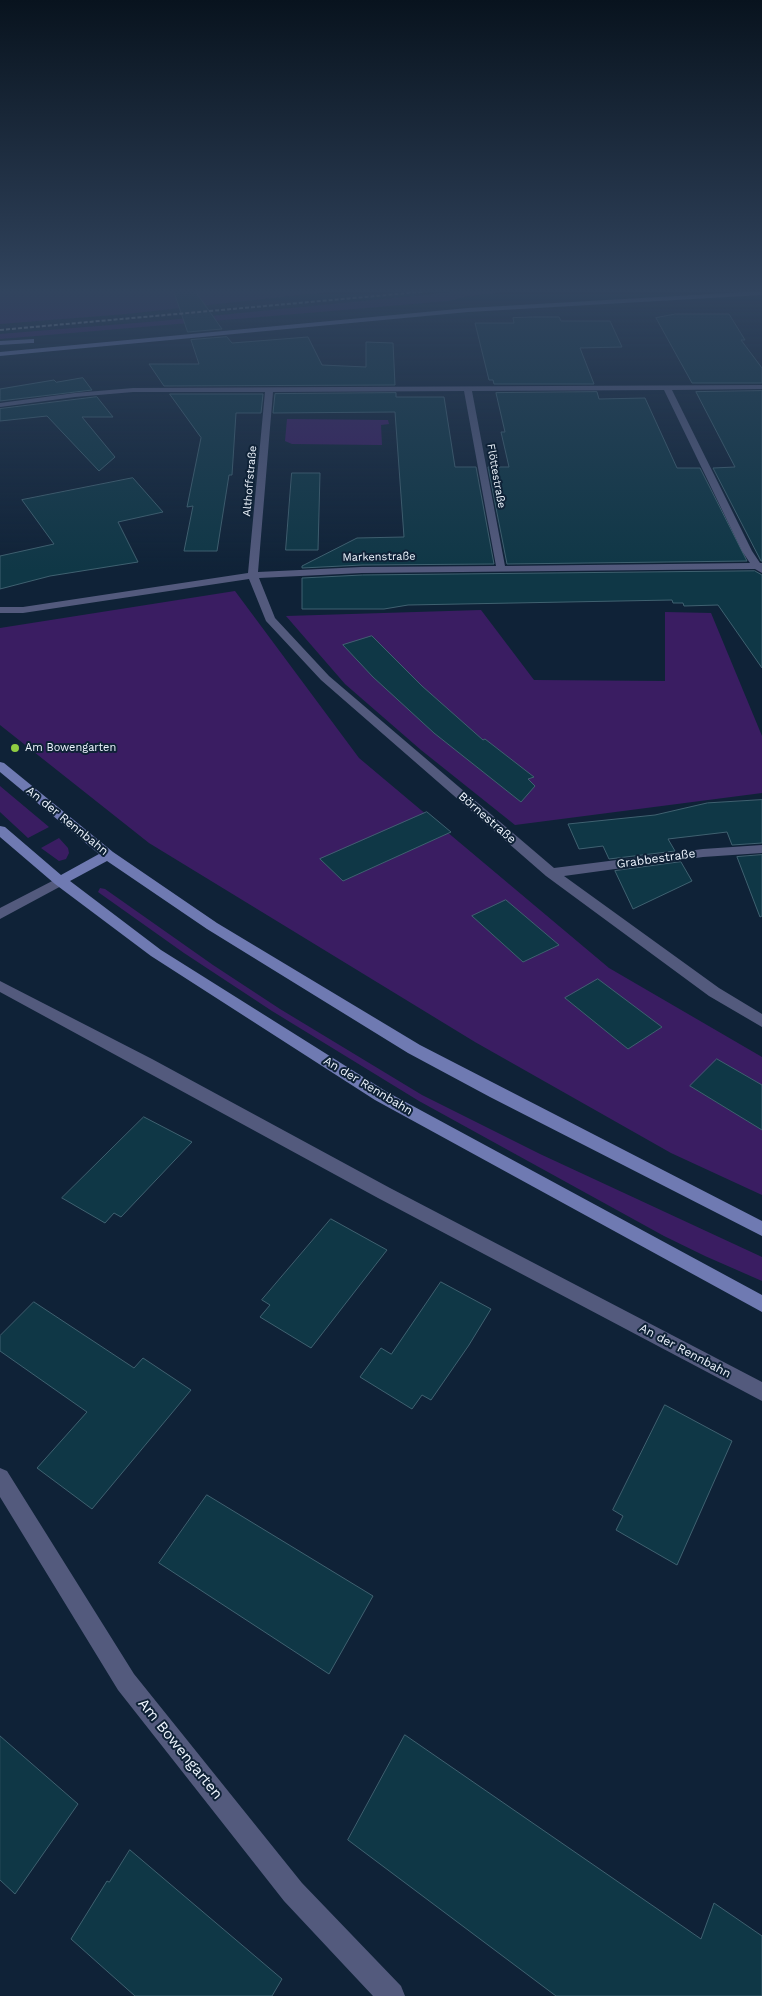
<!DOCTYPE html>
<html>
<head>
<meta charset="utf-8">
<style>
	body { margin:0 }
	canvas { display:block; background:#0f2237 }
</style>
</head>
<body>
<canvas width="762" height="1996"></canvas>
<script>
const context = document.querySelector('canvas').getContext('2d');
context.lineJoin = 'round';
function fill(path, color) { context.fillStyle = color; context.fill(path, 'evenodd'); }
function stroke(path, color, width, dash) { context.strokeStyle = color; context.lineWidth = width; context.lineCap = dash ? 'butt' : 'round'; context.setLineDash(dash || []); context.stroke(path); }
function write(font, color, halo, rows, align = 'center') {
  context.font = font + ' "Work Sans",sans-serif'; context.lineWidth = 4; context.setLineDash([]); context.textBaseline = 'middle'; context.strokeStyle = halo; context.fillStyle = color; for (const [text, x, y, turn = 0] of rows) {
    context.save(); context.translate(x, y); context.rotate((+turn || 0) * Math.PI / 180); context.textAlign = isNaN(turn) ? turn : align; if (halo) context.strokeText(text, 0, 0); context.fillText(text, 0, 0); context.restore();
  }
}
const green = new Path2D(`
	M 0,291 L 338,291 L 126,314 L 0,324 Z
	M 463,291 L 511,291 L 464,297 L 449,301 L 0,339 L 0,334 L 160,321 Z
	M 287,419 L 388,420 L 389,424 L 381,425 L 382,445 L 292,444 L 285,441 Z
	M 235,591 L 359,758 L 609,968 L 762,1057 L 762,1195 L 671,1153 L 475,1042 L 149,843 L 0,725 L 0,628 Z
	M 481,610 L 534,680 L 665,681 L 665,612 L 711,613 L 762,736 L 762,793 L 515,825 L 421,750 L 345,684 L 286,616 Z
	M 0,786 L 49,827 L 28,838 L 0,812 Z
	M 59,838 L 68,848 L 69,853 L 66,859 L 59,861 L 41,848 Z
	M 100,888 L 105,889 L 213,965 L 280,1009 L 422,1095 L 540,1154 L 762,1257 L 762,1281 L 705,1256 L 664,1236 L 419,1101 L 272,1011 L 184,953 L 98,892 Z`);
const building = new Path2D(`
	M 174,291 L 195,291 L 222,329 L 188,332 Z
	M 676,314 L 729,314 L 745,340 L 741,340 L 762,368 L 762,383 L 692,383 L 656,318 Z
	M 533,317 L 559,317 L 561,321 L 610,321 L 622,347 L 580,348 L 594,384 L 494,384 L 493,380 L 489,380 L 475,323 L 514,323 L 513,318 Z
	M 227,337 L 232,343 L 308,337 L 322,365 L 366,367 L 366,342 L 393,343 L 395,385 L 164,386 L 149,364 L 199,364 L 191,340 Z
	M 83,378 L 92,390 L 0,401 L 0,389 L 54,380 L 56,382 Z
	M 762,391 L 762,561 L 761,561 L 713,468 L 735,467 L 696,392 Z
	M 597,392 L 599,399 L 645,398 L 677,468 L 700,468 L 747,561 L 507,564 L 488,467 L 509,467 L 501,432 L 505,432 L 496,393 Z
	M 396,393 L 396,397 L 444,397 L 455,467 L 476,467 L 494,564 L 362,565 L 302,568 L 302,566 L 357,538 L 404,537 L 395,412 L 273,413 L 275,394 Z
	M 170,394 L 263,394 L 261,413 L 236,413 L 232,475 L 229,475 L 217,551 L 184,551 L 193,506 L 187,507 L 201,438 Z
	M 97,397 L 113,417 L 82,417 L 115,457 L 99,471 L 47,416 L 0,421 L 0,409 Z
	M 292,473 L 320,473 L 318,550 L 286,550 Z
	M 133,478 L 163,512 L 118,522 L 138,562 L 50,576 L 0,589 L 0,556 L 54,544 L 22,500 Z
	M 755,571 L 762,575 L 762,668 L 718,605 L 684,606 L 683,603 L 673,603 L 672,600 L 408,605 L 384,609 L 302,609 L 302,578 L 362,575 Z
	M 372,636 L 422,686 L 483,740 L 485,739 L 534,777 L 528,779 L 535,786 L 521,802 L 434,733 L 373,677 L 343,645 Z
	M 762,800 L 762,843 L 732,845 L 727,832 L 668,839 L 675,851 L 609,859 L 603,846 L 579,849 L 568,824 L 655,815 L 707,803 Z
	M 427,812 L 451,832 L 343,881 L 320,859 Z
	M 762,855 L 762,916 L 760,917 L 737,857 Z
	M 681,862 L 692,881 L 633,909 L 615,871 Z
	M 506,900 L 559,945 L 523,962 L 472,916 Z
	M 598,979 L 662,1027 L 628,1049 L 565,998 Z
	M 717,1059 L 762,1085 L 762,1130 L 690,1086 Z
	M 144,1117 L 192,1142 L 121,1217 L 114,1213 L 105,1223 L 62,1198 Z
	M 331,1219 L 387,1250 L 311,1348 L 260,1317 L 270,1305 L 262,1300 Z
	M 441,1282 L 491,1309 L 469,1345 L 431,1400 L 422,1395 L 412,1409 L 360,1377 L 381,1348 L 391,1354 Z
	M 34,1302 L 134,1368 L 143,1358 L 191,1390 L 92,1509 L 37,1468 L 87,1412 L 0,1351 L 0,1336 Z
	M 665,1405 L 732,1441 L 677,1565 L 616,1530 L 623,1516 L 613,1510 Z
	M 207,1495 L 373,1596 L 329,1674 L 159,1563 Z
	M 405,1735 L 701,1939 L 714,1903 L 762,1936 L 762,1996 L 556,1996 L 348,1840 Z
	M 0,1736 L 78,1804 L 15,1894 L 0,1880 Z
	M 130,1850 L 282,1979 L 272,1996 L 135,1996 L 71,1939 L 107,1881 L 109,1882 Z`);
const street = new Path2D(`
	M 762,385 L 762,389 L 672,390 L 752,551 L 760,563 L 762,563 L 762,573 L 755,569 L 362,573 L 259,578 L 275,618 L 329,676 L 554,868 L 703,849 L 762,845 L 762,853 L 703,857 L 564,876 L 719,988 L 762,1014 L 762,1027 L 709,996 L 546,876 L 321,680 L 266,621 L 249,579 L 23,613 L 0,613 L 0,607 L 23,607 L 248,573 L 265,392 L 133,392 L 75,397 L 0,407 L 0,403 L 75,393 L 133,388 ZM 664,390 L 742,551 L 750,563 L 505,566 L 472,391 ZM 464,391 L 496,566 L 362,567 L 258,572 L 273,392 Z
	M 60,877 L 65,878 L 67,881 L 65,884 L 0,919 L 0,908 Z
	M 0,981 L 152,1059 L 390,1188 L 762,1382 L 762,1401 L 378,1198 L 0,992 Z
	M 0,1468 L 7,1471 L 134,1674 L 302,1883 L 401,1986 L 405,1996 L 373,1996 L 284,1901 L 118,1690 L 0,1497 Z`);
const secondary = new Path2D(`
	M 762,291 L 762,295 L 468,312 L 0,356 L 0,352 L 468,308 Z
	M 34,339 L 34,343 L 31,343 L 0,345 L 0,341 Z
	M 0,762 L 4,763 L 113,852 L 217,923 L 420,1045 L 762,1221 L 762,1236 L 490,1097 L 408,1053 L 207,929 L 107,861 L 70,881 L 161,950 L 387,1092 L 762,1295 L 762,1312 L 375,1100 L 151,956 L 55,884 L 0,837 L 0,826 L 5,827 L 61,875 L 99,854 L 0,772 Z`);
const rail = new Path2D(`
	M 0,330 L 431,291`);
const markers = [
	[15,748,5,"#8fcd42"]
];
const farStreetnames = [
	["Flöttestraße",496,476,80],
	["Althoffstraße",250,481,-85],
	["Markenstraße",379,557,-1]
];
const farPoinames = [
	["Am Bowengarten",25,748]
];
const streetNames = [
	["Börnestraße",487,818,41],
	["An der Rennbahn",67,821,39],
	["Grabbestraße",656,859,-8],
	["An der Rennbahn",368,1086,31],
	["An der Rennbahn",685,1351,28]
];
const nearStreetnames = [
	["Am Bowengarten",180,1749,51]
];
fill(green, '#3a1d62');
fill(building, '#0f3746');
stroke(building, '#3f6170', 1);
fill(street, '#535a7d');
fill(secondary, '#6f7ab2');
stroke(rail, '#95a1af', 2, [4, 2]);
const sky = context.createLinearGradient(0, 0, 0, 571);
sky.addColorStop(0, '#08131e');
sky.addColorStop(0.51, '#31445e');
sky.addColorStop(1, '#31445e00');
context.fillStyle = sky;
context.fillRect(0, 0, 762, 571);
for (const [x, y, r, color] of markers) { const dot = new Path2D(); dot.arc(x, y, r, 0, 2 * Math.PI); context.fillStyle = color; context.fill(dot); stroke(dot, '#0f2237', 2); }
write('11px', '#eef5fe', '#0f2237', farStreetnames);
write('11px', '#eef5fe', '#0f2237', farPoinames, 'left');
write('12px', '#eef5fe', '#0f2237', streetNames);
write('15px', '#eef5fe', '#0f2237', nearStreetnames);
</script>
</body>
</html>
